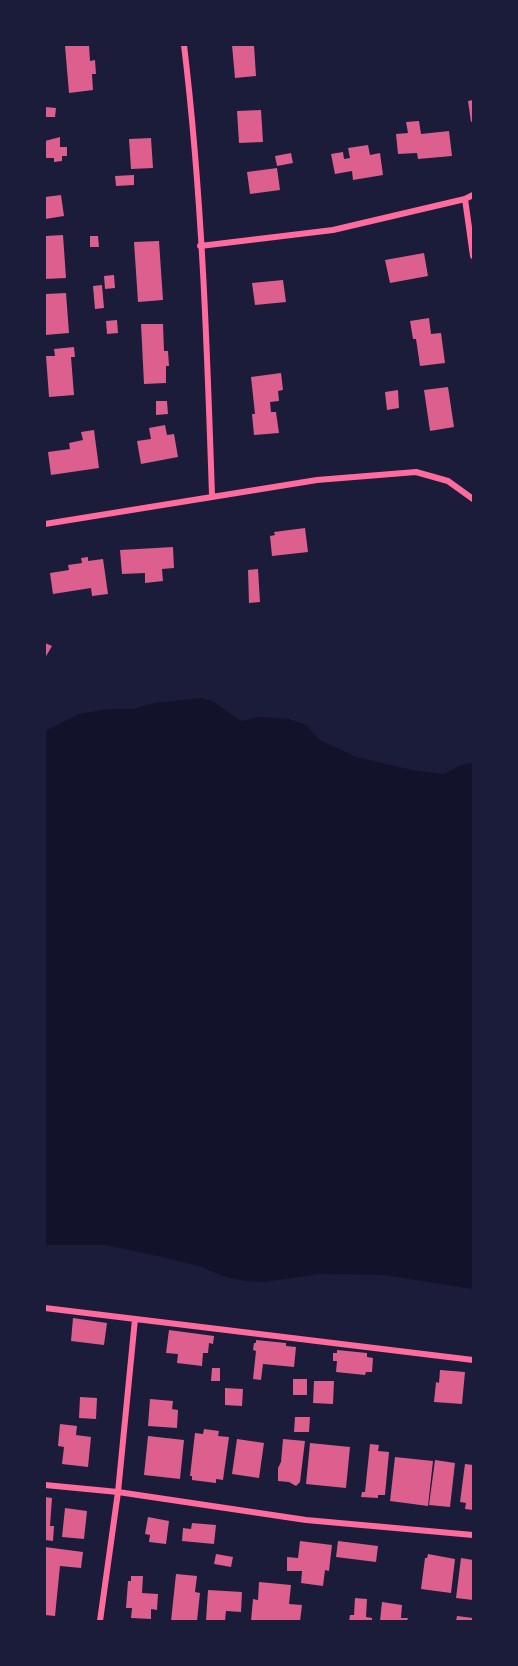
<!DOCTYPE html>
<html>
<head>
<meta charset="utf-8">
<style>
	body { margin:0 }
	#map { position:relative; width:518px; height:1666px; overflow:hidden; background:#1b1b3a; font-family:"Libre Baskerville",serif }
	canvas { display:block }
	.frame { position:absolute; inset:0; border:46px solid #1b1b3a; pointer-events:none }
</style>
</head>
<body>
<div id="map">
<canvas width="518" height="1666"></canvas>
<div class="frame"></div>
</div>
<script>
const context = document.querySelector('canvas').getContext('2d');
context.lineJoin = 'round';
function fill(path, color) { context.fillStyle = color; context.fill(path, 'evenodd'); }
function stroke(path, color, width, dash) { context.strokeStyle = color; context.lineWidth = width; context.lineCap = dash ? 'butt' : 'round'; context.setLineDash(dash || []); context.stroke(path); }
const water = new Path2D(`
	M 200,698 L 212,701 L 241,721 L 260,717 L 289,719 L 306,725 L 320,740 L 356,757 L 412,770 L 444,774 L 461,765 L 473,763 L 473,1289 L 384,1275 L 319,1274 L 264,1282 L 246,1281 L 222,1276 L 199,1266 L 167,1258 L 106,1245 L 45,1245 L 45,731 L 79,714 L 107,709 L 133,709 L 155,703 Z`);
const building = new Path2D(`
	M 89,45 L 90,61 L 95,60 L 96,74 L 92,74 L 93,90 L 69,93 L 65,46 Z
	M 232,45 L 254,45 L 256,76 L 235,78 Z
	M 473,100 L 473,121 L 471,122 L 468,101 Z
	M 45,107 L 56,108 L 55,117 L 45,117 Z
	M 261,110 L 263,142 L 239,143 L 237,111 Z
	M 419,121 L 421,134 L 449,131 L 452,156 L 418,159 L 417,153 L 398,154 L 396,134 L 408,133 L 406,122 Z
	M 60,137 L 60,147 L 67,147 L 67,156 L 62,156 L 62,161 L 54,162 L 54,158 L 45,158 L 45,141 Z
	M 151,138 L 153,168 L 131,169 L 129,139 Z
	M 368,145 L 370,155 L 380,153 L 383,175 L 353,180 L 352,171 L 335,174 L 331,154 L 343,152 L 344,159 L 350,158 L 348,148 Z
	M 291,153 L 293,163 L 277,166 L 275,156 Z
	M 277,168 L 280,190 L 250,194 L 247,172 Z
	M 134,175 L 134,185 L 116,186 L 115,176 Z
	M 61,195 L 64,216 L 45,219 L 45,197 Z
	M 63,235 L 66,278 L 45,279 L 45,236 Z
	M 90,236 L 98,236 L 99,247 L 90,247 Z
	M 159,241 L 163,300 L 138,302 L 134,242 Z
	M 424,253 L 428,276 L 390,283 L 385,260 Z
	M 114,275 L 115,288 L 105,289 L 104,276 Z
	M 283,280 L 286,302 L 255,305 L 252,283 Z
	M 102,285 L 104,308 L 95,309 L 93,286 Z
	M 66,293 L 69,333 L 45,335 L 45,294 Z
	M 429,318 L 431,334 L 441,333 L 445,363 L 420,366 L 416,339 L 413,339 L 410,321 Z
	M 117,320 L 118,333 L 107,334 L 106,321 Z
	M 141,324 L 163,324 L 164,351 L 168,351 L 169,366 L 166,366 L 166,383 L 144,384 Z
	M 74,347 L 75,357 L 71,357 L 74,395 L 49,397 L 46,356 L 55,356 L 54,349 Z
	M 281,373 L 283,390 L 278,391 L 279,401 L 270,402 L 271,412 L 276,412 L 279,433 L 254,435 L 252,414 L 255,414 L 251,377 Z
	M 448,387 L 454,427 L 430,431 L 424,390 Z
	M 398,390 L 399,408 L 387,410 L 385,392 Z
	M 156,401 L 167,401 L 168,414 L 156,415 Z
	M 165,425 L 167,435 L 174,434 L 178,457 L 141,464 L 137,441 L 151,439 L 149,428 Z
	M 94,430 L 99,468 L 51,475 L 48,452 L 70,449 L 69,443 L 83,440 L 81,432 Z
	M 305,528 L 308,552 L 272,556 L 270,536 L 275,535 L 274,532 Z
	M 173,547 L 174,568 L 162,569 L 163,581 L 145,583 L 145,573 L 122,574 L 120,550 Z
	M 88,557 L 88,561 L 103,559 L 108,594 L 92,596 L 91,588 L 53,594 L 50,573 L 69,570 L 68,565 L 82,563 L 81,558 Z
	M 258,569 L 260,602 L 249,603 L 248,570 Z
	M 45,643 L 52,646 L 45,658 Z
	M 73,1318 L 107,1323 L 104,1345 L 71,1341 Z
	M 169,1330 L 214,1336 L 213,1344 L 209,1343 L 208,1353 L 203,1353 L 202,1366 L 177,1363 L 178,1354 L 166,1353 Z
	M 256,1340 L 286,1343 L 286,1346 L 296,1347 L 294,1367 L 263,1364 L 261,1380 L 253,1379 L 256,1351 L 253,1350 L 254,1343 L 256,1343 Z
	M 337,1350 L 367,1353 L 367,1357 L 373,1358 L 372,1372 L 366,1372 L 365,1375 L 336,1372 L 337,1361 L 333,1361 L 333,1353 L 337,1353 Z
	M 212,1368 L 220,1368 L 220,1381 L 211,1381 Z
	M 440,1370 L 465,1372 L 462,1404 L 434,1402 L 436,1382 L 439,1383 Z
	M 293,1379 L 307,1379 L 307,1395 L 293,1395 Z
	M 314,1381 L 334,1381 L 333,1404 L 313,1403 Z
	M 225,1388 L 243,1389 L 242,1406 L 225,1405 Z
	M 80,1397 L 97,1398 L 96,1419 L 79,1418 Z
	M 150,1399 L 173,1401 L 172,1409 L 178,1410 L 177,1428 L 148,1426 Z
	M 295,1417 L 310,1417 L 309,1432 L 294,1432 Z
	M 60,1424 L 77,1426 L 76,1435 L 91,1437 L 88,1467 L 62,1464 L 64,1447 L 58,1446 Z
	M 204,1429 L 219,1431 L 218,1436 L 229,1437 L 223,1480 L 216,1479 L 216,1483 L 192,1480 L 192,1476 L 190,1476 L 195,1433 L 203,1434 Z
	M 148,1436 L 184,1440 L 180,1479 L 144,1475 Z
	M 237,1439 L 264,1443 L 259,1478 L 232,1474 Z
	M 283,1439 L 305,1441 L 300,1482 L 296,1486 L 289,1482 L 278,1481 L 278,1468 L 281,1462 Z
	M 310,1443 L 350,1447 L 346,1488 L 306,1484 Z
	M 370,1444 L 379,1445 L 378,1451 L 389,1452 L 385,1495 L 378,1495 L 378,1498 L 361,1497 L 362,1492 L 365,1492 Z
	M 395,1457 L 433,1461 L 428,1506 L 390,1501 Z
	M 435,1460 L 455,1463 L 450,1507 L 429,1505 Z
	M 465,1464 L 473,1465 L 473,1510 L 465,1509 L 466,1503 L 460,1502 Z
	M 45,1497 L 52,1498 L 50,1526 L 54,1526 L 53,1541 L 45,1540 Z
	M 65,1508 L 87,1511 L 84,1539 L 62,1537 Z
	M 148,1517 L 169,1521 L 166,1544 L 149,1542 L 150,1535 L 145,1534 Z
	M 192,1523 L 216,1525 L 214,1544 L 182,1541 L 183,1528 L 191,1529 Z
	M 300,1541 L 332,1545 L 329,1571 L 325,1570 L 323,1586 L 301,1583 L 302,1571 L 287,1571 L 287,1557 L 298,1558 Z
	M 338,1541 L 378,1546 L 376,1562 L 336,1557 Z
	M 45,1547 L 83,1552 L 81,1568 L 60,1566 L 55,1616 L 45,1615 Z
	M 216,1554 L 233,1557 L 231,1567 L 214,1564 Z
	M 428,1554 L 455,1559 L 451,1593 L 421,1589 L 425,1558 L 427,1558 Z
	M 461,1558 L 473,1560 L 473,1600 L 456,1598 Z
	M 176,1574 L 197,1576 L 195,1592 L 200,1593 L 197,1621 L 171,1621 Z
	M 131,1576 L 143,1576 L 142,1593 L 158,1594 L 157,1610 L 151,1609 L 151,1619 L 131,1618 L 132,1608 L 126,1608 L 128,1581 L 131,1581 Z
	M 259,1582 L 291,1585 L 289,1604 L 302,1605 L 300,1621 L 251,1621 L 253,1599 L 258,1600 Z
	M 208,1590 L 242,1592 L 241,1612 L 226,1611 L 225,1621 L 206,1621 Z
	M 355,1598 L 367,1599 L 366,1617 L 372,1618 L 372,1621 L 349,1621 L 350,1615 L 354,1615 Z
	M 382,1602 L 402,1605 L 401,1618 L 408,1618 L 407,1621 L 380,1621 Z
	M 457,1616 L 473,1618 L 473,1621 L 456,1621 Z`);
const minor = new Path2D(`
	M 184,45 C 202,194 207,345 212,495
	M 465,199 L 473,256
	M 200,246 L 333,230 L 465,199 L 473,195
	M 45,524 L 317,480 L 416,472 L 448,481 L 473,499
	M 45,1308 L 473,1360
	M 45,1485 L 118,1492 L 306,1520 L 473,1535
	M 100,1621 L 118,1492 L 135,1319`);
fill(water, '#12122b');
fill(building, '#dd5f8e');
stroke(minor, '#ff6b9d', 6);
</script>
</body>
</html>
